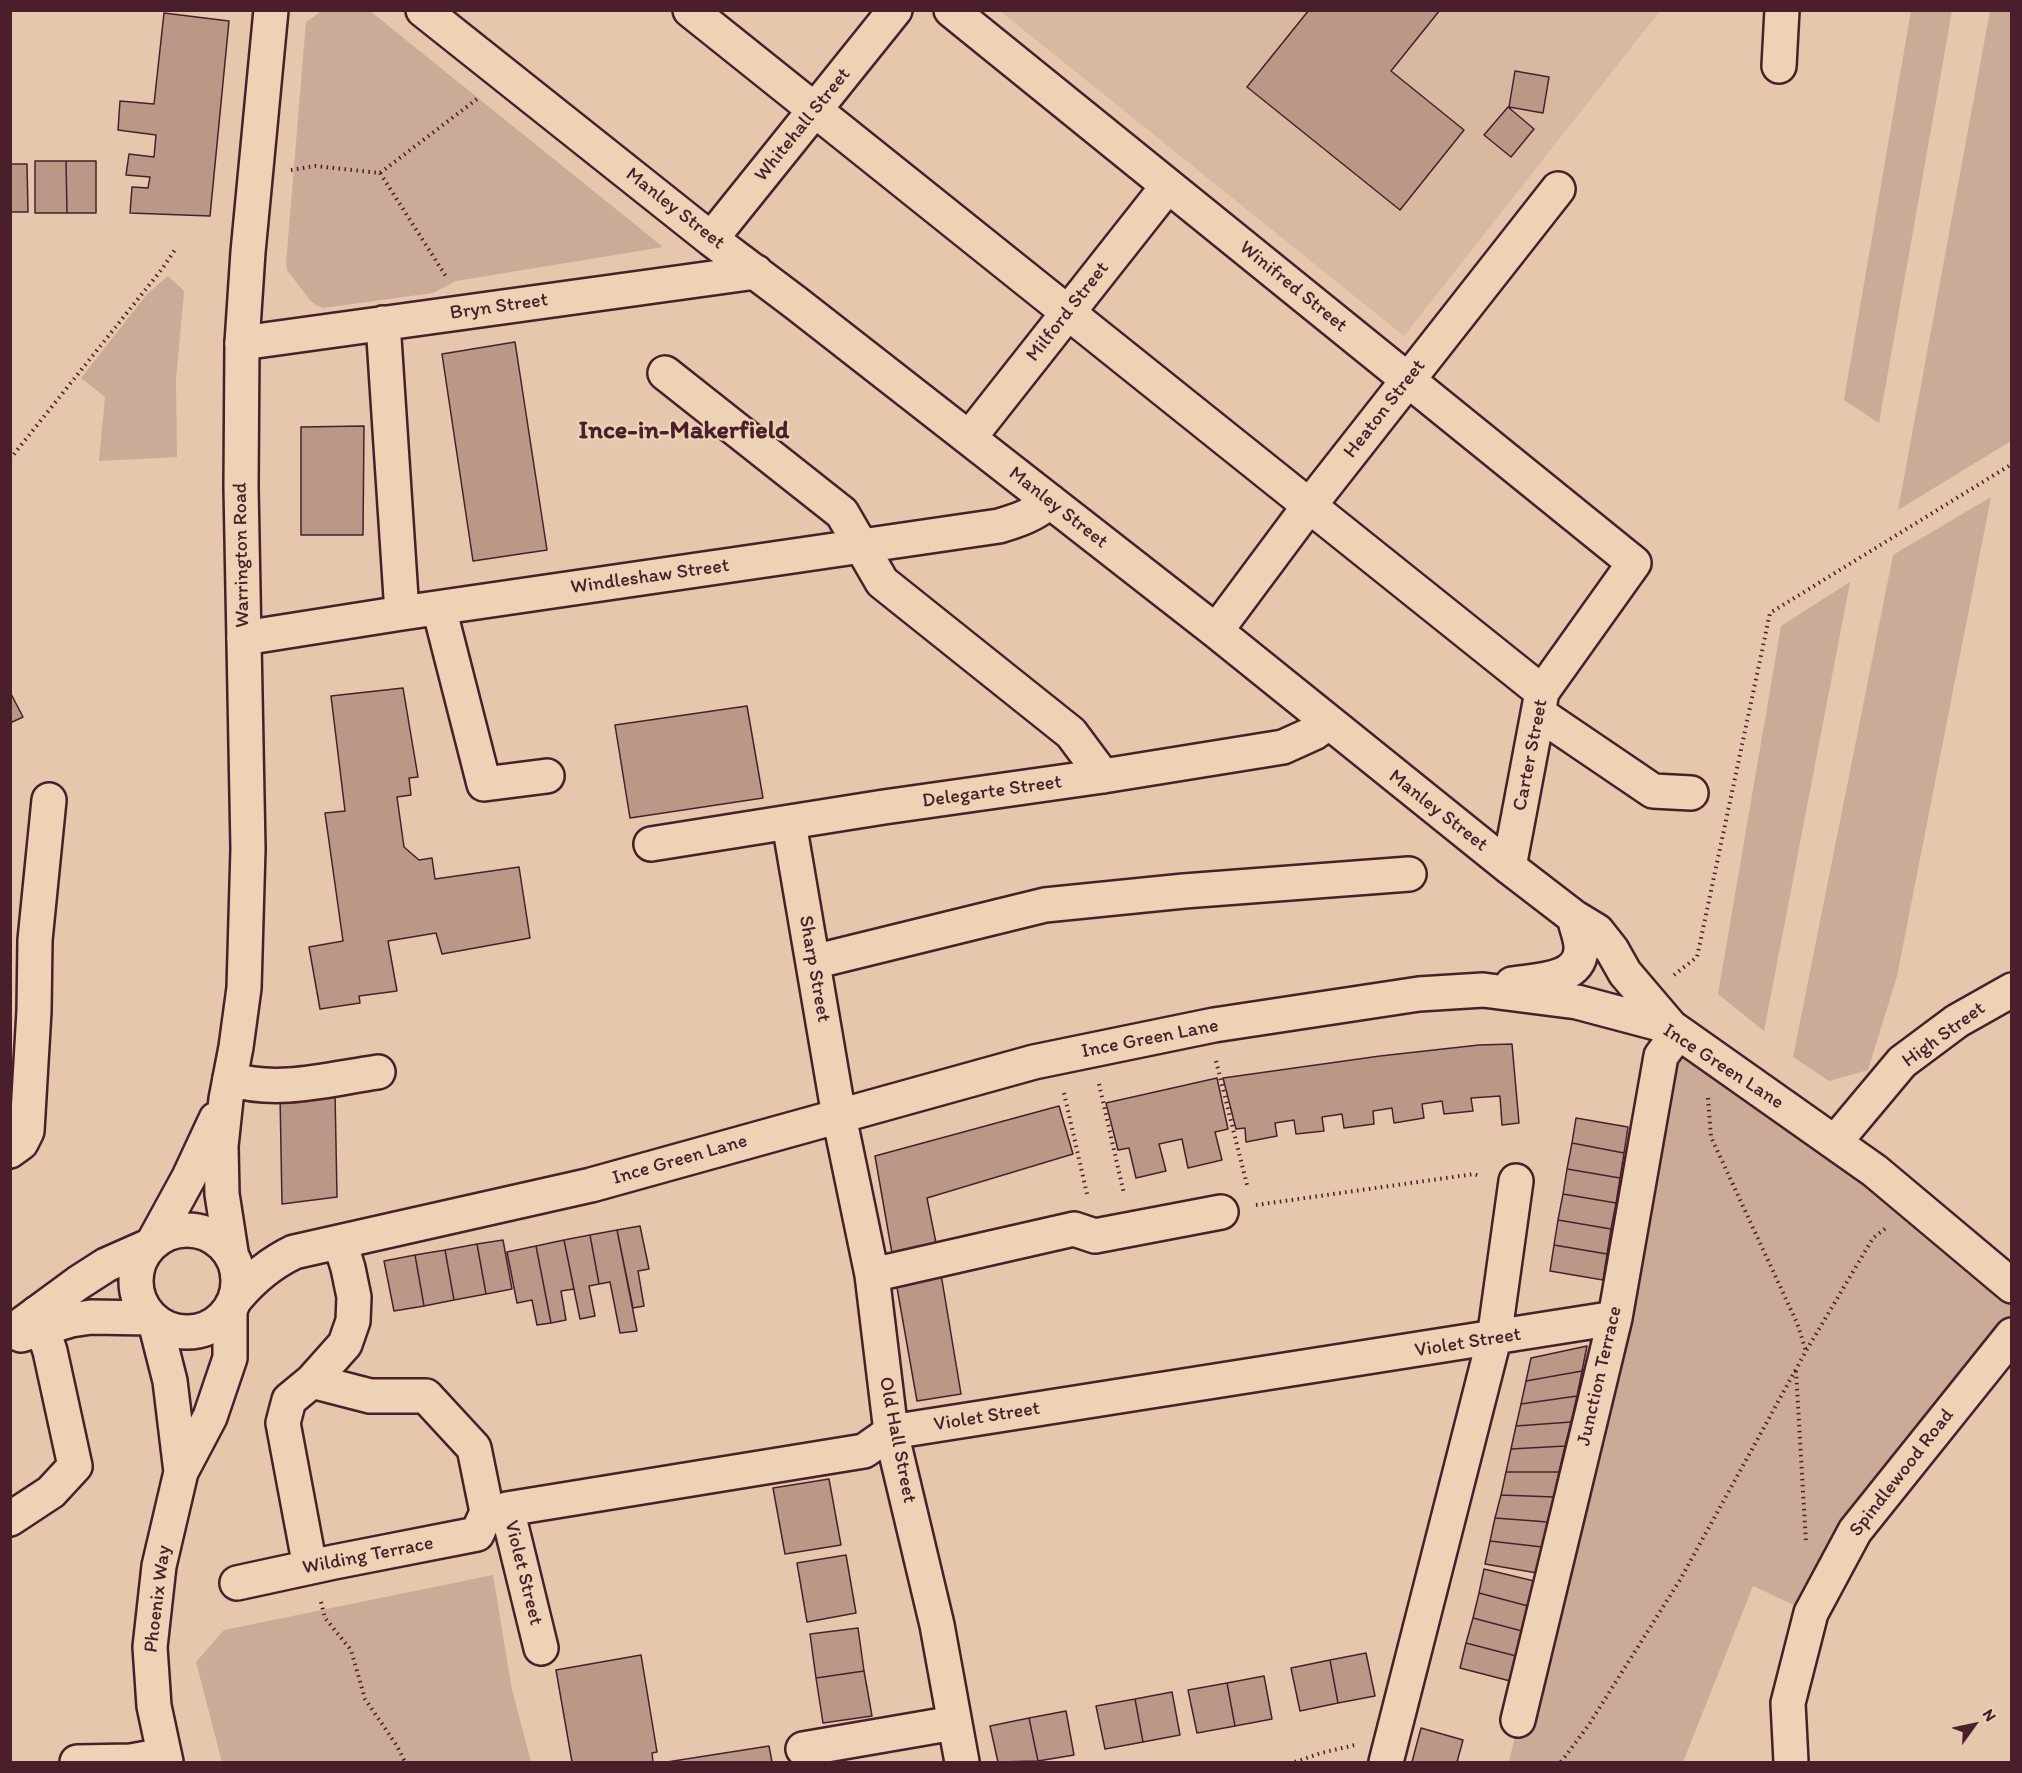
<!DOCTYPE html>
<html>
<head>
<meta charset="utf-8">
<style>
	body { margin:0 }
	#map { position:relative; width:2022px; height:1773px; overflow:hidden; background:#e4c7ad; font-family:Itim,sans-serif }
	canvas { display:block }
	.frame { position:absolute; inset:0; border:12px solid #4a1f2b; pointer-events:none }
	.north { position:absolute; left:1944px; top:1695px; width:60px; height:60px; -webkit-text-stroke:4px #eed2b5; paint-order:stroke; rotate:57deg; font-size:16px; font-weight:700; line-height:24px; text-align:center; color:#4a1f2b }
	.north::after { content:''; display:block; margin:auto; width:21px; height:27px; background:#4a1f2b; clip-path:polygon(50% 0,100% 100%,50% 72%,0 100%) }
</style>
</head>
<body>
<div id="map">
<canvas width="2022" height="1773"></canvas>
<div class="frame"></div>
<div class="north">N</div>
</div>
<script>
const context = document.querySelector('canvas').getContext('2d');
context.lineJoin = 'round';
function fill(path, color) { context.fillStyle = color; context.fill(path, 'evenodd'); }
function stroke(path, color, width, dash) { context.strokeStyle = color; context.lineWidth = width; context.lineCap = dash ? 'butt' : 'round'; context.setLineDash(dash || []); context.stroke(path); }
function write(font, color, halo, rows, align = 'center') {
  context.font = font + ' Itim,sans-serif'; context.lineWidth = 4.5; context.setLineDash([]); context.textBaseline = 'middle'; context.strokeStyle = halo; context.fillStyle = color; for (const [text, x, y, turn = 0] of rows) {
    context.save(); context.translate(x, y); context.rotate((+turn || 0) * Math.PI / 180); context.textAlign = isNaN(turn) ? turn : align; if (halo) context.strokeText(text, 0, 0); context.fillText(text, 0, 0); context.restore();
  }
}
const built = new Path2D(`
	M 1000,11 L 1660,11 L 1404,336 Z`);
const green = new Path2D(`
	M 323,10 L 370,11 L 663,247 L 456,281 L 433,293 L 323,308 L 316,305 L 310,300 L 287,270 L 286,263 L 306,22 Z
	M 1911,11 L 1952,11 L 1879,423 L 1844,400 Z
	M 1990,11 L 2012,11 L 2011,441 L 1898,510 Z
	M 168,276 L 184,291 L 176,380 L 177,457 L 99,461 L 105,397 L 81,378 L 147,294 Z
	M 1991,497 L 1897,976 L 1868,1070 L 1829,1081 L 1793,1057 L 1893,555 Z
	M 1850,582 L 1764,1031 L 1718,994 L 1781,626 Z
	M 1678,1033 L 2011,1286 L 2011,1335 L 1811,1613 L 1753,1586 L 1683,1762 L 1509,1762 Z
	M 493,1575 L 512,1690 L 531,1762 L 222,1762 L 196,1662 L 224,1630 Z`);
const building = new Path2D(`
	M 1309,10 L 1440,10 L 1391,71 L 1464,130 L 1400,210 L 1247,87 Z
	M 164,13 L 229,21 L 210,216 L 130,213 L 132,187 L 148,188 L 150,177 L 126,175 L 129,154 L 154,157 L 156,135 L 118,130 L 120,101 L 154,104 Z
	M 1515,71 L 1549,77 L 1543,113 L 1509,107 Z
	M 1508,107 L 1534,129 L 1511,157 L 1484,135 Z
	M 35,161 L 66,161 L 67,213 L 35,213 Z
	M 66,161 L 96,161 L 96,213 L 67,213 Z
	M 10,164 L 27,164 L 28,212 L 10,212 Z
	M 515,342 L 547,550 L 473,561 L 442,354 Z
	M 364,426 L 363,535 L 301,535 L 301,427 Z
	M 403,688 L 418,777 L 409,778 L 411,795 L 397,797 L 404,847 L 419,860 L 432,858 L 435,879 L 519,867 L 530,938 L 442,954 L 436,933 L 388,941 L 397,991 L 359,996 L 360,1003 L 320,1009 L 309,947 L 343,941 L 325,813 L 345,811 L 331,696 Z
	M 10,692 L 23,717 L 10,723 Z
	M 747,706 L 763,798 L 630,818 L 615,725 Z
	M 1512,1044 L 1519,1123 L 1502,1125 L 1500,1096 L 1471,1098 L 1473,1111 L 1444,1114 L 1442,1101 L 1422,1104 L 1424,1118 L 1394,1123 L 1392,1108 L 1373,1111 L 1374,1124 L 1344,1128 L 1342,1114 L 1322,1117 L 1324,1131 L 1296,1134 L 1294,1120 L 1275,1123 L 1277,1136 L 1246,1142 L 1245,1128 L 1236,1129 L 1223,1078 L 1380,1056 L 1479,1045 Z
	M 1217,1078 L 1228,1129 L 1215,1132 L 1222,1160 L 1188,1168 L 1182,1139 L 1159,1144 L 1166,1171 L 1136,1178 L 1129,1148 L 1118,1150 L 1106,1103 Z
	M 335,1092 L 337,1197 L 282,1204 L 280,1096 Z
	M 1059,1106 L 1073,1154 L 927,1198 L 937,1248 L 893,1259 L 875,1156 Z
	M 1576,1118 L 1628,1127 L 1624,1153 L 1572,1143 Z
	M 1572,1143 L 1624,1153 L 1620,1178 L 1567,1169 Z
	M 1567,1169 L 1620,1178 L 1616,1203 L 1563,1194 Z
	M 1563,1194 L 1616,1203 L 1611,1229 L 1558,1220 Z
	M 1558,1220 L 1611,1229 L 1607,1254 L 1554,1245 Z
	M 640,1226 L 649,1269 L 638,1271 L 644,1306 L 633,1308 L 617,1230 Z
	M 617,1230 L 637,1331 L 620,1333 L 610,1282 L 599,1284 L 590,1235 Z
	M 590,1235 L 599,1284 L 589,1286 L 595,1316 L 580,1319 L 564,1240 Z
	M 503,1240 L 512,1289 L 486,1294 L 477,1244 Z
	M 564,1240 L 574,1289 L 561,1291 L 566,1320 L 551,1323 L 536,1246 Z
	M 477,1244 L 486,1294 L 454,1300 L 445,1250 Z
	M 1554,1245 L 1607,1254 L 1603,1280 L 1550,1271 Z
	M 536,1246 L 551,1323 L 537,1325 L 532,1300 L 517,1303 L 507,1252 Z
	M 445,1250 L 454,1300 L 424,1306 L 415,1255 Z
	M 415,1255 L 424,1306 L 394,1311 L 384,1261 Z
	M 941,1274 L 961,1394 L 917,1401 L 896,1282 Z
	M 1587,1346 L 1582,1371 L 1526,1381 L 1531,1358 Z
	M 1582,1371 L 1577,1396 L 1521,1404 L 1526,1381 Z
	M 1577,1396 L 1571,1422 L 1516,1426 L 1521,1404 Z
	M 1571,1422 L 1565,1446 L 1511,1449 L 1516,1426 Z
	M 1565,1446 L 1559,1472 L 1506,1472 L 1511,1449 Z
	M 1506,1472 L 1559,1472 L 1554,1497 L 1501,1495 Z
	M 829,1479 L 841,1545 L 785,1554 L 773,1488 Z
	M 1501,1495 L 1554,1497 L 1548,1522 L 1495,1518 Z
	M 1495,1518 L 1548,1522 L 1542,1547 L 1490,1541 Z
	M 1490,1541 L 1542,1547 L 1537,1573 L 1485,1564 Z
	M 846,1555 L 856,1613 L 807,1622 L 797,1563 Z
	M 1484,1569 L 1534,1581 L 1528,1606 L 1479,1593 Z
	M 1479,1593 L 1528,1606 L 1522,1631 L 1473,1618 Z
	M 1473,1618 L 1522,1631 L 1516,1656 L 1466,1643 Z
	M 858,1628 L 864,1671 L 816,1678 L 810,1634 Z
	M 1466,1643 L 1516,1656 L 1510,1681 L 1460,1668 Z
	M 1366,1653 L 1375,1696 L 1338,1703 L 1330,1660 Z
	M 641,1655 L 657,1752 L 652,1753 L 653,1762 L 572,1762 L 556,1670 Z
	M 1330,1660 L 1338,1703 L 1300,1711 L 1291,1668 Z
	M 864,1671 L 872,1716 L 823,1723 L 816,1678 Z
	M 1264,1676 L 1272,1719 L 1235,1726 L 1227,1683 Z
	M 1227,1683 L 1235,1726 L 1197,1733 L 1188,1690 Z
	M 1172,1692 L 1180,1735 L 1143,1742 L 1135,1699 Z
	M 1135,1699 L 1143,1742 L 1105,1749 L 1096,1706 Z
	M 1066,1711 L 1074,1755 L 1038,1761 L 1029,1718 Z
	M 1029,1718 L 1038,1761 L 998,1762 L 990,1726 Z
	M 1421,1728 L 1463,1740 L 1457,1762 L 1412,1762 Z
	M 769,1746 L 772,1762 L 667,1762 Z`);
const path = new Path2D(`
	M 291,170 L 315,166 L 380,173 L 477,99
	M 380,173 L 447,278
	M 10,459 L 162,269 L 176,248
	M 1674,975 L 1697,957 L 1770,613 L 2012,464
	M 1216,1061 L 1247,1185
	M 1099,1084 L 1124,1194
	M 1064,1093 L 1087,1194
	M 1708,1098 L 1711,1137 L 1797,1323 L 1806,1351
	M 1256,1205 L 1474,1174 L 1480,1176
	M 1796,1371 L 1806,1543
	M 321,1602 L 325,1618 L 351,1650 L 365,1699 L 397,1746 L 405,1762
	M 1295,1762 L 1321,1753 L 1355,1745
	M 1561,1762 L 1588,1726 L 1680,1580 L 1806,1351 L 1873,1238 L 1886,1228`);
const minor = new Path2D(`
	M 423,10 L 711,239 L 796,303 L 1216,631 L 1509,867 L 1574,917 L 1597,931 L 1612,950 L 1625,973 L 1671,1027
	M 690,10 L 1542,692
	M 951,10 L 1634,563 L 1542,692 L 1509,867
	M 1779,66 L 1782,10
	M 711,239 L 895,10
	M 383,323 L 402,613
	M 242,343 L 756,272
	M 665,373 L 842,513 L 882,582 L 1071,733 L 1103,776
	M 969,438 L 1167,187
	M 439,608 L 484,784 L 547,776
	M 1216,631 L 1309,506 L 1558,189
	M 244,638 L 402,613 L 999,526 C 1019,520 1034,515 1050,501
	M 1538,713 L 1653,791 L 1691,793
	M 789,823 L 839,1116 L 872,1275 L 891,1432 L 937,1625 L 962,1762
	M 651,844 L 884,807 L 1103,776 L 1283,747 L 1314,733 L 1328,723
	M 813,962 L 1045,905 L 1184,891 L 1409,874
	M 1512,984 C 1536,980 1579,981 1581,950 C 1582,940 1576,927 1574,917
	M 230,1079 C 279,1094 329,1079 378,1072
	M 1835,1142 L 1902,1062 L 1957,1021 L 2012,990
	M 10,1151 L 21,1143 L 27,1131 L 34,1011 L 35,940 L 49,800
	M 872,1275 L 1074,1229 L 1095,1236 L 1221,1212
	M 237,1297 C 253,1278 271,1263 294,1252 L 591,1185 L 1034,1062 L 1214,1025 L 1419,994 L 1483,990 L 1577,1002 L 1671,1027 L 1875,1171 L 2012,1286
	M 155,1322 L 170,1381 L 181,1472
	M 10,1519 L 51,1492 L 75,1466 L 50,1351 L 37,1313
	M 310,1567 L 283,1423 L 289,1400 L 312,1381 L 345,1344 L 353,1321 L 354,1297 L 348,1268 L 340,1242
	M 237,1583 L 334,1562 L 477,1534 L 487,1512 L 474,1448 L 426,1396 L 370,1396 L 312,1381
	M 541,1648 L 507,1509 L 864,1451 L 891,1432 L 1615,1318
	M 1518,1720 L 1615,1318 L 1661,1056 L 1678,1033
	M 803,1749 L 954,1723
	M 77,1762 L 131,1761 L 164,1755
	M 166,1762 L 154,1706 L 150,1647 L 159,1566 L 181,1472 L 210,1417 L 230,1358 L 230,1311
	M 1386,1762 L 1494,1339 L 1516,1181
	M 1791,1762 L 1788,1703 L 1811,1613 L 1855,1531 L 2012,1335`);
const major = new Path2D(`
	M136 1281a51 51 0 1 1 102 0a51 51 0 1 1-102 0Z
	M 154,1241 L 189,1177 L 216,1119
	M 231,1252 L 222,1194 L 221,1146 L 226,1099 L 236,1047 L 244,988 L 248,849 L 241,487 L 242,343 L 248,252 L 271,10
	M 10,1333 L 78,1283 L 106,1265 L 149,1246
	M 21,1335 L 71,1320 L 91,1317 L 151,1318`);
const streetNames = [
	["Whitehall Street",803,125,-51],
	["Manley Street",675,209,38],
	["Winifred Street",1293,287,39],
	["Bryn Street",499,307,-8],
	["Milford Street",1068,312,-52],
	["Heaton Street",1385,409,-52],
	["Manley Street",1058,508,38],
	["Warrington Road",242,555,-91],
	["Windleshaw Street",650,577,-8],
	["Carter Street",1531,755,-79],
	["Delegarte Street",992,792,-8],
	["Manley Street",1438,811,38],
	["Sharp Street",814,969,80],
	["High Street",1944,1035,-36],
	["Ince Green Lane",1150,1039,-11],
	["Ince Green Lane",1723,1067,33],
	["Ince Green Lane",680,1160,-16],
	["Violet Street",1468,1343,-9],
	["Junction Terrace",1600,1376,-77],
	["Violet Street",987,1417,-9],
	["Old Hall Street",897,1440,79],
	["Spindlewood Road",1902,1473,-52],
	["Wilding Terrace",368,1556,-11],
	["Violet Street",523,1573,76],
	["Phoenix Way",158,1599,-83]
];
const districtNames = [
	["Ince-in-Makerfield",684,431]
];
fill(built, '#d7b9a2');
fill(green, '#caab97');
fill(building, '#b99888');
stroke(building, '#4a1f2b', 1.5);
stroke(minor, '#4a1f2b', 38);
stroke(major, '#4a1f2b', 38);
stroke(path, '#4a1f2b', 4, [1.5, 4.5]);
stroke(minor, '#eed2b5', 33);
stroke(major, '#eed2b5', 33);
write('20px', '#4a1f2b', '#eed2b5', streetNames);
write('bold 26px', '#4a1f2b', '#eed2b5', districtNames);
</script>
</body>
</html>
